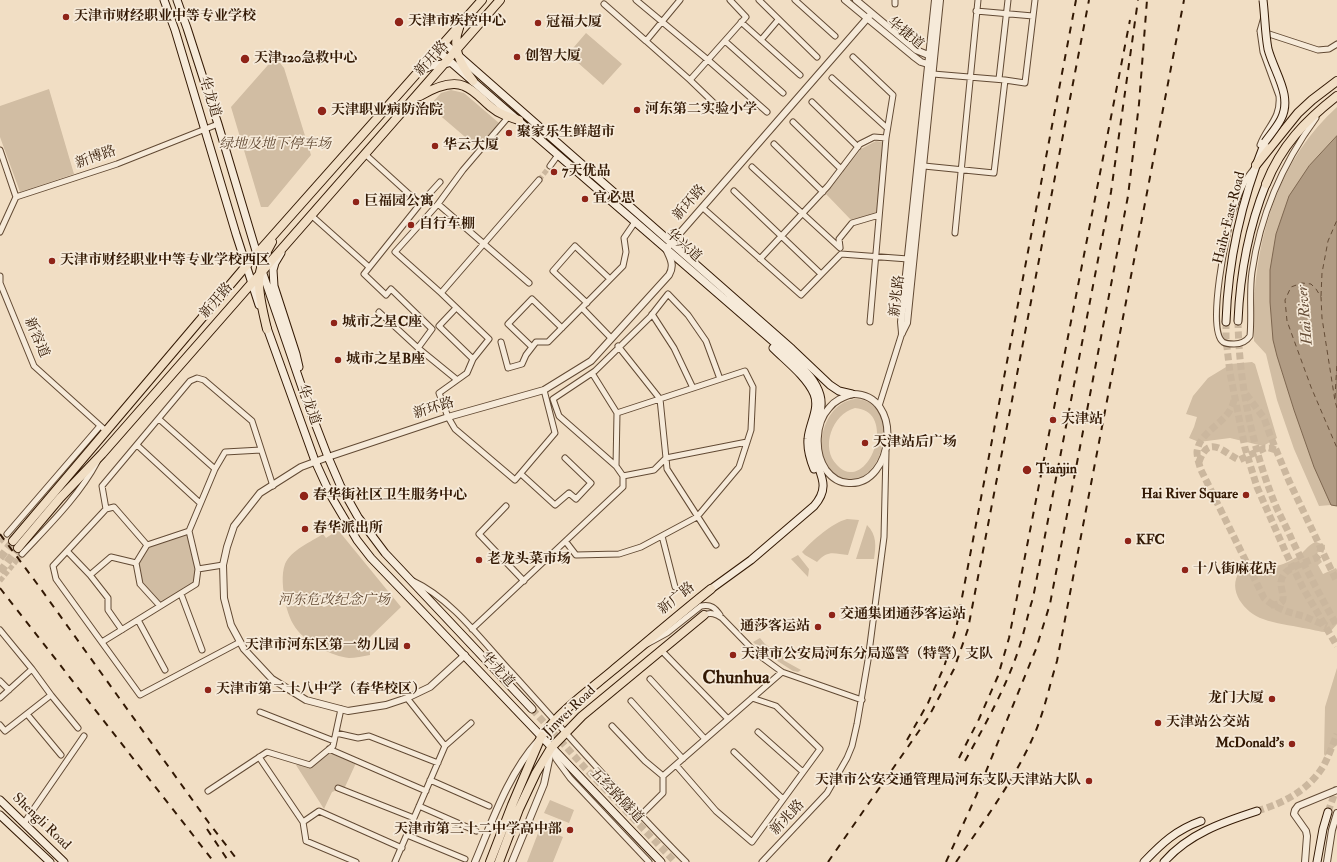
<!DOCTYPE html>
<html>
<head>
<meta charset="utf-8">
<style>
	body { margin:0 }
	canvas { display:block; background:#f1dec4 }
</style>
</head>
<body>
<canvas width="1337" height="862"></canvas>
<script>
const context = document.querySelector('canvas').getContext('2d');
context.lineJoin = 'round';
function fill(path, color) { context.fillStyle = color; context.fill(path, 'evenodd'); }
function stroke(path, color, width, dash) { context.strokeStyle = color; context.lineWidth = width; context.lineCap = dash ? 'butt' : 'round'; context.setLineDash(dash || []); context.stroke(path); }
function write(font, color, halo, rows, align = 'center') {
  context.font = font + ' "IM FELL Double Pica","Noto Serif SC",serif'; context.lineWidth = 3.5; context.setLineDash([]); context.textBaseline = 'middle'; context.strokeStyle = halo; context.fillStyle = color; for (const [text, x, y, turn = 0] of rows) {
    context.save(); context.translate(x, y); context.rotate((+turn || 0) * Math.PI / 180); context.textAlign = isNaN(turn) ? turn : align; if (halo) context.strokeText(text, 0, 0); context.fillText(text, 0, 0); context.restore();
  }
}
const green = new Path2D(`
	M 586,33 L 622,64 L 603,85 L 568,54 Z
	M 274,62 L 280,63 L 284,68 L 311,155 L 268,207 L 261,207 L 231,107 L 268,65 Z
	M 49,89 L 74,174 L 20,192 L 0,137 L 0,106 Z
	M 451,90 L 464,93 L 499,123 L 478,148 L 429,106 L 441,93 Z
	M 1337,107 L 1337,506 L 1331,505 L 1319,506 L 1294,449 L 1277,400 L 1266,354 L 1254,341 C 1254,330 1253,319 1254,308 C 1256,234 1281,157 1337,107 Z
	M 876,141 L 887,143 L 879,213 L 852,221 L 826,194 L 861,149 Z
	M 1252,362 L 1255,364 L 1277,438 L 1263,446 L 1230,438 L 1199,442 L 1189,438 L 1194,427 L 1197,417 L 1186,414 L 1193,396 L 1208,378 L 1231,364 Z
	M 855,399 C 902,400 886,483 848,480 C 809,476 815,404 855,399 ZM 855,408 C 900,411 867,497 837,465 C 820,448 832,414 855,408 Z
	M 847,519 L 859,520 L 848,555 C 835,554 828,549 817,562 L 805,555 L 802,552 C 813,540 832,523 847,519 Z
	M 867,525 C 877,535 876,546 874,559 L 856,559 Z
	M 338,530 L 401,607 L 369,638 L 370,655 C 363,656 355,658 349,658 C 332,656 309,644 298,631 C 291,623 287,611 285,601 C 283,589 281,575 285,564 C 291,550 311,542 323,534 L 326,538 Z
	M 188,533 L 199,583 L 160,604 L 141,586 L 135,563 L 147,544 Z
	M 1316,542 L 1325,545 L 1325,548 L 1317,553 L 1322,562 L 1318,565 L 1323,574 L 1336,568 L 1337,570 L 1337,624 L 1330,632 C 1322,633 1312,629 1303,628 C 1290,625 1276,624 1263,619 C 1245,613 1226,590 1240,571 C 1259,569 1279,569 1297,557 C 1304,553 1307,545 1316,542 Z
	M 798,555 L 809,569 L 808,577 L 791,559 Z
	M 760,638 L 765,644 L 784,656 L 783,660 L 801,670 L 798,672 L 793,671 L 765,653 L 753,642 Z
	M 1337,668 L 1337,745 L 1325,756 L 1324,754 L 1325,707 Z
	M 329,750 L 356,763 L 345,787 L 332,792 L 324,809 L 296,765 L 313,763 Z
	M 550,800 L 574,810 L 569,823 L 544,813 Z
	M 540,828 L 563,837 L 553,862 L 527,862 Z`);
const water = new Path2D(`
	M 1337,136 L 1337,506 L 1331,505 L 1314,467 L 1294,410 L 1277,356 L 1273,340 L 1270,302 L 1270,270 L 1276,234 L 1289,196 L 1309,166 Z`);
const ferry = new Path2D(`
	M 1321,296 L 1322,273 L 1328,241 L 1337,220
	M 1335,398 L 1337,362
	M 1337,408 L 1335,401 L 1322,318 L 1321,297 L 1316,289 L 1311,284 L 1302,283 L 1291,287 L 1285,300 L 1287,321 L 1311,387 L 1337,448`);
const minorTunnel = new Path2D(`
	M 539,180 L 550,166
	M 0,542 L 7,534
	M 0,581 L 22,554`);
const secondaryTunnel = new Path2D(`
	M 1238,321 C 1239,383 1252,447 1275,504 C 1280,516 1287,528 1292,540 C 1306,569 1321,597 1337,626
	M 1226,322 L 1226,339 L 1230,373 L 1245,448 L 1257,487 L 1286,553 L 1303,588 L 1337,646
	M 1246,394 L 1264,418 L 1270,435 L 1289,481 L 1337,582
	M 1234,400 C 1230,423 1199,430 1197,452 C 1197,457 1199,464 1201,470 L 1264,598 C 1276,609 1288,612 1303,616 C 1311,619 1319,623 1327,626
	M 1199,462 C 1209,433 1224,453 1239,460 L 1265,448 L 1269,448 L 1276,450
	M 1271,605 C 1291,605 1280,592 1281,582 C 1281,580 1283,575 1285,573 C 1289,568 1309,561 1316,558 L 1319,555 L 1321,548
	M 532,709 L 586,769 L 675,862
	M 1257,811 C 1284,803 1309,790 1324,765 C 1329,755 1333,744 1337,734
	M 1328,812 L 1337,787`);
const primaryTunnel = new Path2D(`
	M 0,558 L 13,541
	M 0,572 L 18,548`);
const minor = new Path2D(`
	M 636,0 L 708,60 L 767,112
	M 680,0 L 646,41 L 690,80 L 746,17 L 730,0
	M 759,0 L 817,57
	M 795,0 L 835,36
	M 604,4 L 646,41
	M 895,4 L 895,0
	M 976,11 L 1033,16
	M 1264,17 L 1260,31 L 1318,50 L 1329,49 L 1337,44
	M 741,22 L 800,75
	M 1260,31 L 1263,52 L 1279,96 C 1281,119 1267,126 1260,145
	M 761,40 L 778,20
	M 725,41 L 783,93
	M 853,57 L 893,95 L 886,138 L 870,322
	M 832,78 L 887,128
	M 999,79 L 1008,0
	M 690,80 L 716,105
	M 1005,80 L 1025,83 L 1035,0
	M 812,102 L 858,147
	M 793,122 L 841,169
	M 774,144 L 823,192
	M 0,150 L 16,197 L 15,199
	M 365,154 L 420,204 L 364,274 L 386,295 L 391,289 L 432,329 L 418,348 L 456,379
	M 550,166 L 558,155
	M 924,166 L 994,173 L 1005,80 L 933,74
	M 752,167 L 840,248
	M 1253,170 C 1243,182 1238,196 1233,211 C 1227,230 1206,330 1223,342 C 1226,344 1230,344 1234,344 C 1241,344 1246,342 1250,336 C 1252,315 1249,293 1252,272 C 1260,216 1283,163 1316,118
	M 539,180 L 441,293 L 489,339 L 473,359 L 467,373 L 439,393 L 448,417 L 455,429 L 515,480 L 555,433 L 544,390
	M 734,191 L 821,274
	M 420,204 L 440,182
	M 438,204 L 529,283
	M 703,208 L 801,295 L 841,254 L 908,259
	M 312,216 L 369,267
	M 0,232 L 16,197 L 117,164 L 218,124
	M 955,233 L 978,0
	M 840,247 L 839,239 L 852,223 L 879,215
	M 760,259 L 828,186 L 860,144 L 874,137 L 886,138
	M 0,276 L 0,283 L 34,366 L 105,430
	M 441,293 L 395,252 L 438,204 L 463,170 L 510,115
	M 587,303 L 553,271 L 575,246 L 610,279
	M 456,308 L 439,326 L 473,359
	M 582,308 L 611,338
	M 379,312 L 418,348
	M 652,314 L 674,348 L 693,388
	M 501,342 L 508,368 L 522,364 L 526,355 L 536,342 L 548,342 L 623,266 L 626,252 L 624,238 L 635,222
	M 532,347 L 508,324 L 532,299 L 562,328
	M 592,373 L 617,413 L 616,466
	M 879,406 L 902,333
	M 159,419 L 215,469
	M 137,445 L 200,503
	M 521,474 L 555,505 L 569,493 L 576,499 L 591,483 L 565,458
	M 623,476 L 616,466 L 559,416 L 553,399 L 595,371 L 650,317 L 668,294 L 688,315 L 706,341 L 720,379
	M 506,506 L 479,534 L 524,581
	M 106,509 L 114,507 L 147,545
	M 189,531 L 198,569
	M 7,534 L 100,426
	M 662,536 L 675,587
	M 566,542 L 576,555 L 619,554 L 641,547 L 697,517 L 739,467 L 751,430 L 753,387 L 745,371 L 617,413
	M 716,545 L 667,469 L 666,458 L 747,442
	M 67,551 L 90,575 L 111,557 L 136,563
	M 22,554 C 48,526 79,496 97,462
	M 90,575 L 108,598 L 108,610 L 122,630
	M 413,581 C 452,599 483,642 512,673 C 569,736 625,801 686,862
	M 181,594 L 202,650
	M 160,606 L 140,584 L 136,563 L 147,545 L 189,531 L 215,469 L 225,452 L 261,450
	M 704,615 C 711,612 716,614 722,618 L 756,653 L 782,672 L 862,700
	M 138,620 L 165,670
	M 472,629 L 623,487 L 623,476 L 654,470 L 666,458 L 660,399 L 618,346
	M 0,630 L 32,669 L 0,698
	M 102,642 L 196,584 L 198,569 L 223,565
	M 240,642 L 140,695 L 56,579 L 53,566 L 106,509 L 102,486 L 190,381 L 197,378 L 204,380 L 252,421 L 273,486
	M 647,644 L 667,633 L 701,606 C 711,604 715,608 720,615
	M 661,650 L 728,719
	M 32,669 L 51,695
	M 650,679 L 705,739
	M 0,681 L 9,690
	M 631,701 L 683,759
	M 260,712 L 334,741
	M 27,714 L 61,755
	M 0,725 L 5,731 L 51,695 L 78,728
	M 612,726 L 645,761 L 663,776
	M 758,732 L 803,772
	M 336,733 L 358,738 L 369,736 L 438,763
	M 445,746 L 471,723
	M 329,749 L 426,791
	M 552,749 L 556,759 L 570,778 L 649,862
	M 734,752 L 783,799
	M 259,757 L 303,822 L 306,841 L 356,862
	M 676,765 L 716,811 L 752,842 L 820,749 L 776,706 L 752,698
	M 430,780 L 489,806
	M 338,788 L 414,818
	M 208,791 L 267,752 L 310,765 L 333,746 L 341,709
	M 419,806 L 476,831
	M 640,816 L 663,793 L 663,776 L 782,672
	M 303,822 L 319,811 L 402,848
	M 24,823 L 84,736
	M 407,835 L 465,859
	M 395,862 L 445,746 L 407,698
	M 762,862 L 827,793 L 847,758 L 852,746 L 857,724 L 868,660 L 884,537 L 886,452`);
const tertiary = new Path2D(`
	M 845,0 L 913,56 L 921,62 L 931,65
	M 856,0 L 916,50 L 933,57
	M 902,333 L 907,323 L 940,0
	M 902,333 L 901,322 L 935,0
	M 852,394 C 905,393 894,486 849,483 C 840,483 832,478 826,470 C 814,453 815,423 829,408 C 835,400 844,397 852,394 Z
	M 465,655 L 430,687 L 407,698 L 386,705 L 348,711 L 306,700 L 272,679 L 244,649 L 231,625 L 224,598 L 223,565 L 227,547 L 234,526 L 260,493 L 301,467 L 328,457 L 448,417 L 544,390 L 591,361 L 669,275 C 675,265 670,258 666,249 L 871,14
	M 475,862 C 492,822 508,774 538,741
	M 512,862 L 544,784 L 551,751
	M 1305,862 L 1307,836 L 1306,831 L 1294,814 L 1295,810 L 1298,806 L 1337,790
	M 1327,862 L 1332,830 L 1337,813`);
const secondary = new Path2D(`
	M 164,0 L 175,30 L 236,234 L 259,305
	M 177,0 L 187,28 L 218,124 L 262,271 L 308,405 L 328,457 L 341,487 L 358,517 L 385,553 L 532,709
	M 444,43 L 792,349 L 830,385 L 839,391 L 852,394
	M 438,51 L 790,356 C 802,368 815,378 820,395 C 825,412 812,429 813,446 C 815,471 834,483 814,506 L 751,560 L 711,589
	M 420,71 L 431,66 L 448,63
	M 281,253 L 275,263 L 273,270 L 274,286 L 296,354 L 299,367
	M 1238,321 C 1240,274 1248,229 1266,184
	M 1226,322 C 1228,261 1242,199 1265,142
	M 266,325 L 315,461 L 331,496 L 357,540 L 371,558 L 418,607 L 661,862
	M 773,348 C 786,361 807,377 814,394 C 820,409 809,424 808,439 C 807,450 810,459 814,469
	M 0,800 L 64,862
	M 0,815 L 50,862
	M 1144,862 C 1162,843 1176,830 1201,821
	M 1164,862 C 1188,834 1223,822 1257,811
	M 1317,862 L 1323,829 L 1328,812`);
const primary = new Path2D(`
	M 459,28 C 451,48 461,65 473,81
	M 420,96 C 432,89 450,80 464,86 C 475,90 483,101 491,107 C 499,114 509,117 519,120
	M 1256,165 L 1298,113 L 1312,100 L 1337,81
	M 1266,184 C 1281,146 1305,121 1337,96
	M 267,329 C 259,294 252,275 272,242
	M 13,541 L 246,266 L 482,0
	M 18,548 L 60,498 L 102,454 L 500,0
	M 490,862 L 512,805 L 541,737 C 560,711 588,691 612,671 C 645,644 677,616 711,589
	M 499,862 L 519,809 L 536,773 L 551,748 L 582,716 L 704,615`);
const rail = new Path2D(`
	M 0,534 L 38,585 L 209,823 L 239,862
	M 0,588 L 214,862
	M 907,740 L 928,703 L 944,667 L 956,629 L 1076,0
	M 959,758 L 979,719 L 998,676 L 1009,638 L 1130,20
	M 965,761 C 985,725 1008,684 1020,645 C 1025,629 1028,613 1033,598 L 1111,192 L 1138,0
	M 207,829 L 229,862
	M 828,862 L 928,718 L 954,669 L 968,629 L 1089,0
	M 946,862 L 976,796 L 1036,649 L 1050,604 L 1128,196 L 1139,104 L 1147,0
	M 956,862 C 985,819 1017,777 1037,728 C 1045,707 1050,684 1057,661 L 1184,0`);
const secondaryBridge = new Path2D(`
	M 1263,0 C 1265,16 1265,33 1268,49 C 1274,72 1293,96 1281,119 C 1277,127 1270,135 1265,142`);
const markers = [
	[66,17,4,"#8f2418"],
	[399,22,5,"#8f2418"],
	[538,23,4,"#8f2418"],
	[517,57,4,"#8f2418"],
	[245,59,5,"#8f2418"],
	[637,110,4,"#8f2418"],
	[322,111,5,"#8f2418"],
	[509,133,4,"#8f2418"],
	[435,146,4,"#8f2418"],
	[554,172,4,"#8f2418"],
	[585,199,4,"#8f2418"],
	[356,202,4,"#8f2418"],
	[411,225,4,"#8f2418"],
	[52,261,4,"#8f2418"],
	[334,323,4,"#8f2418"],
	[338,360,4,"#8f2418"],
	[1053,420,4,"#8f2418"],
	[865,443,4,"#8f2418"],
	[1027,470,5,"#8f2418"],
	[1246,495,4,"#8f2418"],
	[304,496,5,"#8f2418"],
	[305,529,4,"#8f2418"],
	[1128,541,4,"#8f2418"],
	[479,560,4,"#8f2418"],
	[1185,570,4,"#8f2418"],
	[832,615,4,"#8f2418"],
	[818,627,4,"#8f2418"],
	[407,646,4,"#8f2418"],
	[733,655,4,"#8f2418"],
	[208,690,4,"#8f2418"],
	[1272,699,4,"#8f2418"],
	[1158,723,4,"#8f2418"],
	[1292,744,4,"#8f2418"],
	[1089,781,4,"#8f2418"],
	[570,830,4,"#8f2418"]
];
const poiNames = [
	["天津市财经职业中等专业学校",74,17],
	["天津市疾控中心",408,22],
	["冠福大厦",546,23],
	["创智大厦",525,57],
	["天津120急救中心",254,59],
	["河东第二实验小学",645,110],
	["天津职业病防治院",331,111],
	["聚家乐生鲜超市",517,133],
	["华云大厦",443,146],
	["7天优品",562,172],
	["宜必思",593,199],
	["巨福园公寓",364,202],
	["自行车棚",419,225],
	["天津市财经职业中等专业学校西区",60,261],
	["城市之星C座",342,323],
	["城市之星B座",346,360],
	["天津站",1061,420],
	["天津站后广场",873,443],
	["Tianjin",1036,470],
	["Hai River Square",1238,495,"right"],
	["春华街社区卫生服务中心",313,496],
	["春华派出所",313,529],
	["KFC",1136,541],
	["老龙头菜市场",487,560],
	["十八街麻花店",1193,570],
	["交通集团通莎客运站",840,615],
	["通莎客运站",810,627,"right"],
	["天津市河东区第一幼儿园",399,646,"right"],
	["天津市公安局河东分局巡警（特警）支队",741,655],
	["天津市第二十八中学（春华校区）",216,690],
	["龙门大厦",1264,699,"right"],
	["天津站公交站",1166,723],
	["McDonald's",1284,744,"right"],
	["天津市公安交通管理局河东支队天津站大队",1081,781,"right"],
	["天津市第三十二中学高中部",562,830,"right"]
];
const streetNames = [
	["华捷道",905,34,39],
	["新开路",432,59,-48],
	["华龙道",209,97,73],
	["新博路",96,158,-19],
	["新环路",690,203,-49],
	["Haihe East Road",1230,218,-76],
	["华兴道",683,246,41],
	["新兆路",898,296,-83],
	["新开路",217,301,-49],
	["新容道",36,338,67],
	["华龙道",308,405,70],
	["新环路",434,409,-17],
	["新广路",677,599,-39],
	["华龙道",497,670,47],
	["Jinwei Road",570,712,-44],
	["五经路隧道",616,796,46],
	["新兆路",788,818,-47],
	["Shengli Road",41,822,44]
];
const parkNames = [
	["绿地及地下停车场",275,145],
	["河东危改纪念广场",334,601]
];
const waterNames = [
	["Hai River",1306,315,-95]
];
const districtNames = [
	["Chunhua",736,679]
];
fill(green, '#d1bda3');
fill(water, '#b09b83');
stroke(water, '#7e6750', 1);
stroke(ferry, '#654d37', 1, [5, 4]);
stroke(minorTunnel, '#cbb79e', 5, [5, 2.5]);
stroke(secondaryTunnel, '#cbb79e', 7, [7, 3.5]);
stroke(primaryTunnel, '#cbb79e', 8, [8, 4]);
stroke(minor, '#624a34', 7);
stroke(tertiary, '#624a34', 8);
stroke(secondary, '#331904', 9);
stroke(primary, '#331904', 10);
stroke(minor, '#f6ead9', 5);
stroke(tertiary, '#f6ead9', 6);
stroke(secondary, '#f6ead9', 7);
stroke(primary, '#f1dec4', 8);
stroke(rail, '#331904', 2, [7, 7]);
stroke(secondaryBridge, '#331904', 9, []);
stroke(secondaryBridge, '#f6ead9', 7);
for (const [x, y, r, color] of markers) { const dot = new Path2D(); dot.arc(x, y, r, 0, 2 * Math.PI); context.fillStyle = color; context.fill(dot); stroke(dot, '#f6ead9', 1.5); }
write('bold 14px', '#331904', '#f6ead9', poiNames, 'left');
write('14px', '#331904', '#f6ead9', streetNames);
write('italic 14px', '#624a34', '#f6ead9', parkNames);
write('italic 15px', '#654d37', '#f6ead9', waterNames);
write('bold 18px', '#331904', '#f6ead9', districtNames);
</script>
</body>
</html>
